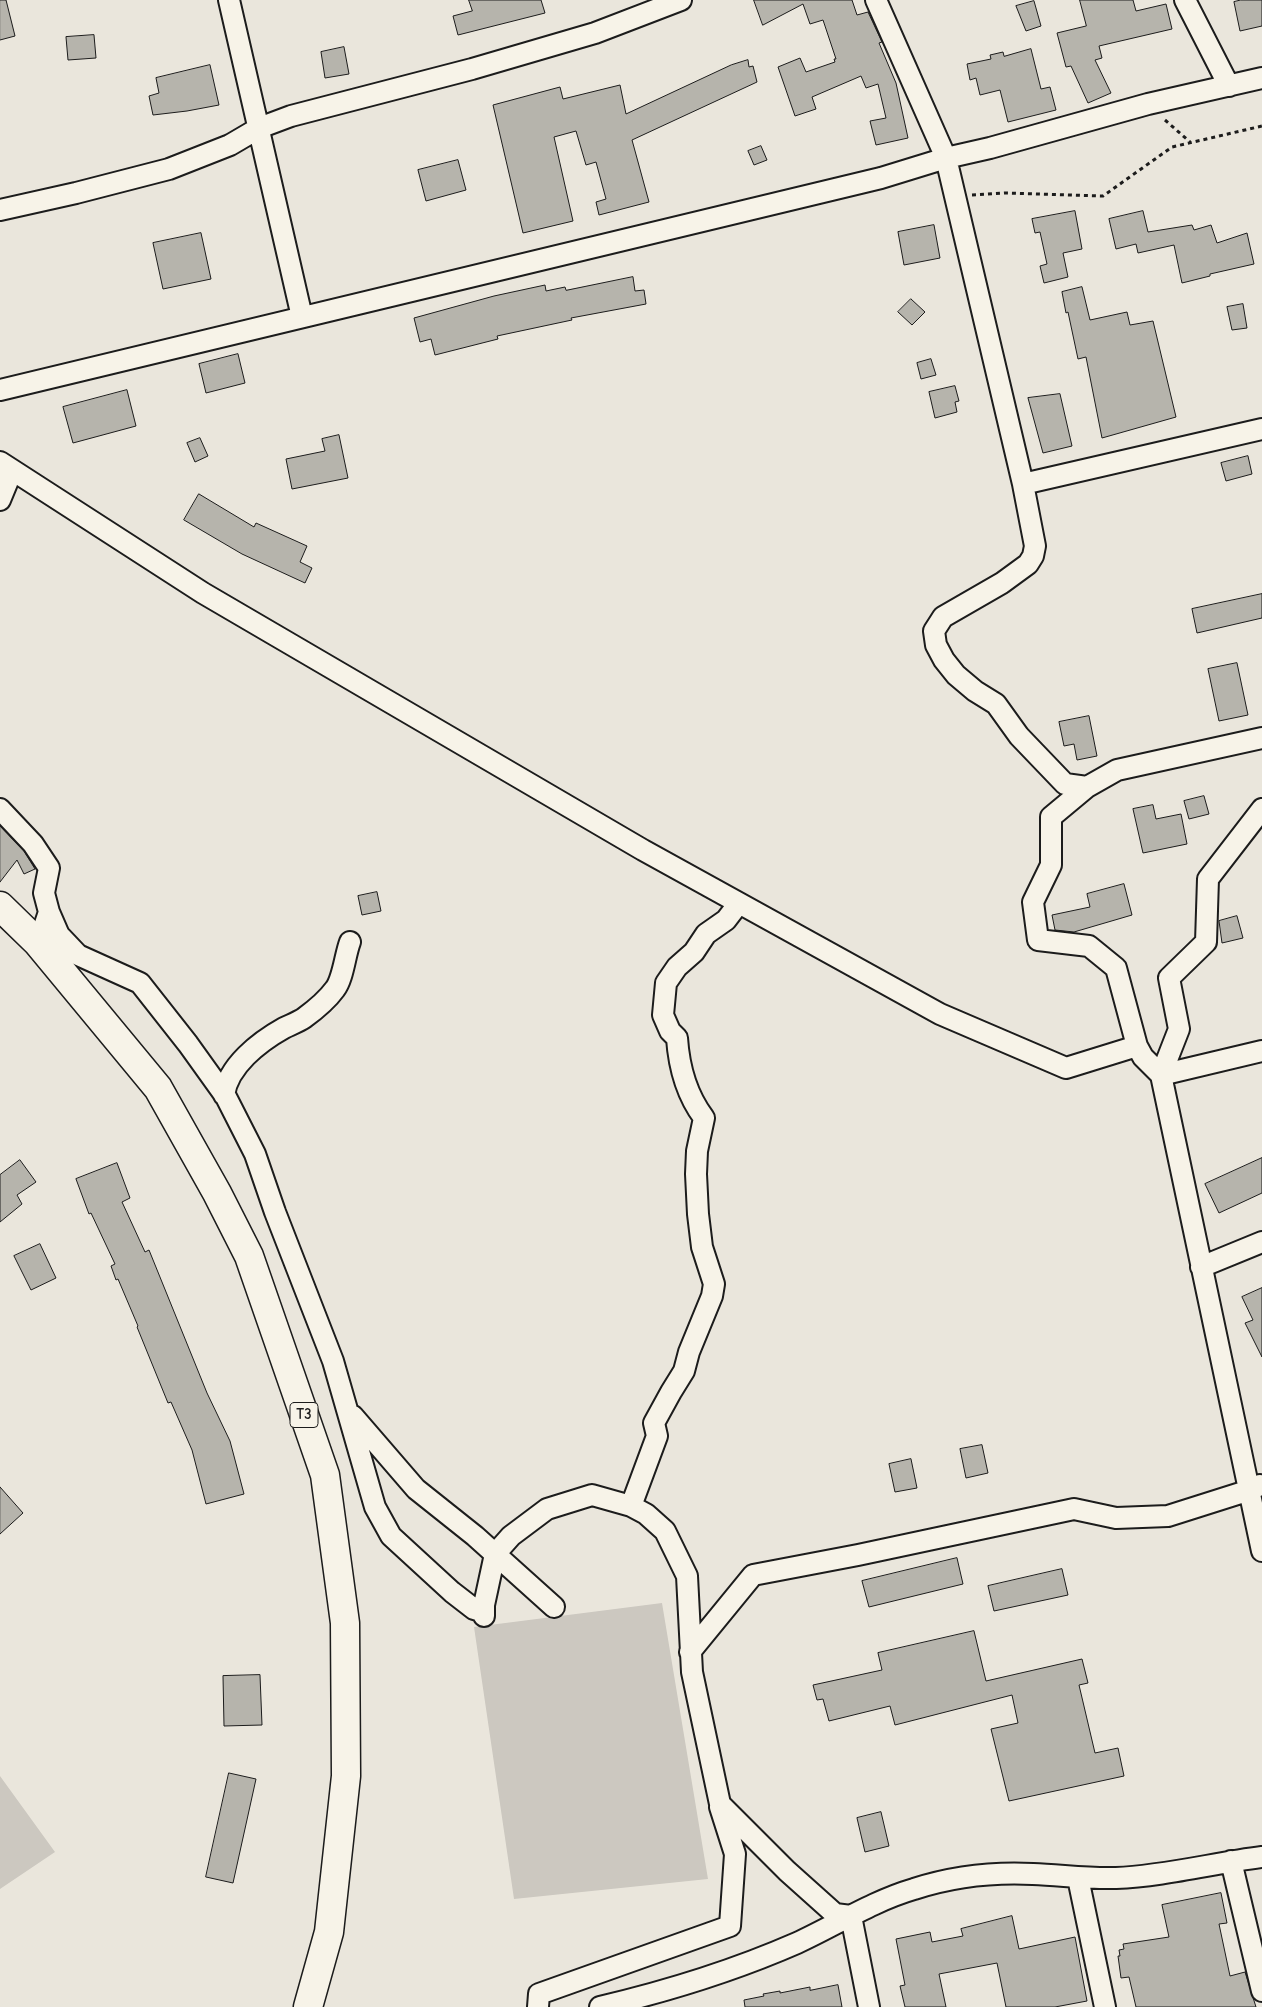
<!DOCTYPE html>
<html>
<head>
<meta charset="utf-8">
<style>
	body { margin:0 }
	canvas { display:block; background:#eae6dc }
</style>
</head>
<body>
<canvas width="1262" height="2007"></canvas>
<script>
const context = document.querySelector('canvas').getContext('2d');
context.lineJoin = 'round';
function fill(path, color) { context.fillStyle = color; context.fill(path, 'evenodd'); }
function stroke(path, color, width, dash) { context.strokeStyle = color; context.lineWidth = width; context.lineCap = dash ? 'butt' : 'round'; context.setLineDash(dash || []); context.stroke(path); }
function write(font, color, halo, rows, align = 'center') {
  context.font = font + ' "Comic Neue",sans-serif'; context.lineWidth = 4; context.setLineDash([]); context.textBaseline = 'middle'; context.strokeStyle = halo; context.fillStyle = color; for (const [text, x, y, turn = 0] of rows) {
    context.save(); context.translate(x, y); context.rotate((+turn || 0) * Math.PI / 180); context.textAlign = isNaN(turn) ? turn : align; if (halo) context.strokeText(text, 0, 0); context.fillText(text, 0, 0); context.restore();
  }
}
const green = new Path2D(`
	M 662,1603 L 708,1879 L 514,1899 L 474,1627 Z
	M 0,1776 L 55,1852 L 0,1889 Z`);
const building = new Path2D(`
	M 0,0 L 6,0 L 15,36 L 0,40 Z
	M 469,0 L 541,0 L 545,13 L 458,35 L 453,16 L 472,11 Z
	M 754,0 L 852,0 L 857,15 L 868,12 L 882,42 L 879,43 L 896,83 L 908,138 L 876,145 L 870,121 L 886,118 L 878,84 L 866,88 L 861,76 L 812,97 L 816,109 L 795,116 L 778,67 L 800,58 L 806,72 L 835,62 L 834,59 L 836,59 L 823,20 L 810,24 L 803,4 L 763,25 Z
	M 1080,0 L 1133,0 L 1136,11 L 1166,4 L 1172,29 L 1099,46 L 1102,58 L 1095,60 L 1111,93 L 1088,103 L 1071,66 L 1066,67 L 1057,33 L 1086,26 Z
	M 1241,0 L 1262,0 L 1262,26 L 1240,31 L 1234,2 Z
	M 1034,1 L 1041,26 L 1026,31 L 1016,6 Z
	M 94,35 L 96,58 L 68,60 L 66,37 Z
	M 344,47 L 349,74 L 325,78 L 321,52 Z
	M 1031,49 L 1041,89 L 1050,87 L 1056,110 L 1008,122 L 1000,90 L 980,95 L 976,78 L 970,80 L 967,64 L 991,59 L 990,55 L 1003,52 L 1004,56 Z
	M 748,60 L 749,67 L 753,66 L 757,82 L 632,140 L 649,202 L 599,215 L 596,202 L 606,199 L 596,162 L 586,165 L 576,131 L 554,137 L 573,221 L 523,233 L 493,105 L 560,87 L 563,99 L 620,85 L 626,114 L 731,65 Z
	M 210,65 L 219,105 L 187,111 L 153,115 L 149,96 L 159,93 L 156,78 Z
	M 761,146 L 767,160 L 754,165 L 748,151 Z
	M 458,160 L 466,190 L 426,201 L 418,170 Z
	M 1075,211 L 1082,249 L 1063,253 L 1068,277 L 1044,283 L 1040,266 L 1047,264 L 1040,232 L 1035,233 L 1032,219 Z
	M 1143,211 L 1148,232 L 1192,225 L 1194,230 L 1211,225 L 1217,243 L 1247,233 L 1254,264 L 1210,274 L 1210,276 L 1182,283 L 1174,245 L 1138,253 L 1136,244 L 1116,249 L 1109,219 Z
	M 934,225 L 940,258 L 904,265 L 898,232 Z
	M 201,233 L 211,279 L 163,289 L 153,243 Z
	M 633,277 L 635,291 L 644,290 L 646,304 L 571,318 L 572,320 L 497,336 L 498,339 L 435,355 L 431,339 L 420,342 L 414,318 L 494,296 L 545,285 L 546,291 L 565,287 L 566,290 Z
	M 1082,287 L 1090,320 L 1127,312 L 1130,325 L 1153,321 L 1176,417 L 1102,438 L 1086,357 L 1078,359 L 1068,312 L 1066,313 L 1062,292 Z
	M 911,299 L 925,312 L 912,325 L 898,312 Z
	M 1243,304 L 1247,328 L 1232,330 L 1227,307 Z
	M 238,354 L 245,383 L 206,393 L 199,364 Z
	M 931,359 L 936,375 L 921,379 L 917,363 Z
	M 955,386 L 959,401 L 955,402 L 957,412 L 935,418 L 929,392 Z
	M 127,390 L 136,426 L 73,443 L 63,407 Z
	M 1060,394 L 1072,446 L 1043,453 L 1028,398 Z
	M 339,435 L 348,478 L 292,489 L 286,459 L 325,451 L 322,439 Z
	M 200,438 L 208,456 L 195,462 L 187,443 Z
	M 1248,456 L 1252,474 L 1226,481 L 1221,463 Z
	M 199,494 L 254,527 L 256,523 L 307,546 L 300,562 L 312,568 L 305,583 L 242,554 L 184,520 Z
	M 1262,594 L 1262,618 L 1197,633 L 1192,609 Z
	M 1237,663 L 1248,715 L 1219,721 L 1208,669 Z
	M 1089,716 L 1097,756 L 1077,760 L 1074,744 L 1064,746 L 1059,722 Z
	M 1204,796 L 1209,814 L 1189,819 L 1184,801 Z
	M 1153,805 L 1156,819 L 1181,814 L 1187,844 L 1143,853 L 1133,809 Z
	M 0,826 L 24,851 L 35,869 L 24,874 L 17,860 L 0,882 Z
	M 1124,884 L 1132,915 L 1074,932 L 1055,930 L 1052,915 L 1090,907 L 1087,894 Z
	M 377,892 L 381,911 L 362,915 L 358,896 Z
	M 1237,916 L 1243,938 L 1222,943 L 1219,921 Z
	M 1262,1158 L 1262,1193 L 1219,1213 L 1205,1184 Z
	M 20,1160 L 36,1182 L 17,1195 L 22,1204 L 0,1222 L 0,1175 Z
	M 117,1163 L 130,1198 L 122,1202 L 145,1252 L 149,1250 L 207,1393 L 230,1441 L 244,1494 L 206,1504 L 192,1450 L 171,1402 L 168,1403 L 137,1327 L 138,1326 L 118,1279 L 116,1280 L 111,1266 L 115,1264 L 91,1213 L 89,1214 L 76,1179 Z
	M 40,1244 L 56,1278 L 31,1290 L 14,1256 Z
	M 1262,1288 L 1262,1357 L 1245,1323 L 1253,1320 L 1242,1297 Z
	M 982,1445 L 988,1473 L 966,1478 L 960,1449 Z
	M 911,1459 L 917,1488 L 895,1492 L 889,1464 Z
	M 0,1487 L 23,1513 L 0,1534 Z
	M 957,1558 L 963,1584 L 869,1607 L 862,1581 Z
	M 1062,1569 L 1068,1595 L 994,1611 L 988,1586 Z
	M 974,1631 L 986,1681 L 1082,1659 L 1088,1683 L 1079,1685 L 1095,1753 L 1118,1748 L 1124,1776 L 1009,1801 L 991,1729 L 1018,1723 L 1012,1695 L 895,1725 L 890,1706 L 829,1721 L 823,1699 L 817,1700 L 813,1685 L 882,1670 L 878,1653 Z
	M 260,1675 L 262,1725 L 224,1726 L 223,1676 Z
	M 229,1773 L 256,1779 L 233,1883 L 206,1877 Z
	M 881,1812 L 889,1846 L 865,1852 L 857,1818 Z
	M 1221,1893 L 1227,1923 L 1219,1924 L 1230,1976 L 1245,1972 L 1256,2007 L 1136,2007 L 1129,1977 L 1121,1978 L 1118,1956 L 1120,1956 L 1119,1950 L 1124,1949 L 1123,1944 L 1169,1937 L 1162,1905 Z
	M 1012,1916 L 1019,1949 L 1075,1937 L 1087,2001 L 1055,2007 L 1006,2007 L 997,1963 L 939,1974 L 946,2007 L 905,2007 L 900,1986 L 905,1985 L 896,1939 L 930,1932 L 932,1942 L 963,1936 L 961,1929 Z
	M 838,1985 L 842,2007 L 745,2007 L 744,2000 L 764,1996 L 763,1994 L 780,1991 L 780,1993 L 810,1987 L 810,1990 Z`);
const path = new Path2D(`
	M 1165,120 L 1190,142
	M 972,195 L 1005,193 L 1103,196 L 1172,147 L 1262,126`);
const minor = new Path2D(`
	M 229,0 L 302,317
	M 876,0 L 946,158 L 1023,484 L 1035,546 L 1033,556 L 1028,564 L 1002,583 L 943,617 L 934,631 L 936,645 L 944,660 L 956,675 L 975,691 L 996,704 L 1019,736 L 1065,784 L 1087,787 L 1051,817 L 1051,865 L 1033,902 L 1038,940 L 1089,946 L 1116,968 L 1137,1046 L 1143,1057 L 1161,1075
	M 1185,0 L 1229,86
	M 0,210 L 76,193 L 169,169 L 230,145 L 259,128 L 291,116 L 472,69 L 595,33 L 681,0
	M 0,390 L 881,178 L 946,158 L 990,148 L 1148,104 L 1262,78
	M 0,462 L 203,593 L 643,850 L 940,1014 L 1066,1068 L 1137,1046
	M 1023,484 L 1262,429
	M 0,500 L 12,471
	M 1087,787 L 1117,770 L 1262,738
	M 0,809 L 33,844 L 49,868 L 44,893 L 49,912 L 45,924
	M 1262,809 L 1208,879 L 1206,942 L 1169,978 L 1179,1029 L 1161,1075 L 1262,1551
	M 49,912 L 59,935 L 78,955 L 140,983 L 188,1044 L 226,1097 L 255,1154 L 275,1212 L 333,1361 L 375,1507 L 391,1536 L 452,1592 L 474,1609 L 484,1612
	M 1161,1075 L 1262,1051
	M 224,1095 C 228,1066 259,1042 284,1028 C 290,1025 298,1022 304,1018 C 315,1010 327,1000 335,989 C 343,979 345,955 350,942
	M 1201,1267 L 1262,1242
	M 353,1416 L 416,1489 L 475,1536 L 554,1607
	M 631,1506 L 646,1514 L 665,1531 L 687,1576 L 692,1672 L 720,1804 L 787,1871 L 835,1914 L 851,1916 L 869,2007
	M 484,1616 L 484,1605 L 495,1554 L 511,1536 L 547,1509 L 592,1495 L 631,1506 L 657,1436 L 654,1423 L 671,1392 L 684,1371 L 689,1352 L 712,1296 L 714,1284 L 702,1247 L 698,1214 L 696,1174 L 697,1151 L 704,1118 C 686,1094 679,1068 677,1038 L 670,1031 L 663,1015 L 666,983 L 677,967 L 694,952 L 706,934 L 726,920 L 739,903
	M 690,1652 L 753,1575 L 858,1555 L 1074,1509 L 1116,1518 L 1168,1516 L 1250,1490 L 1260,1485
	M 1231,1861 L 1262,1991
	M 1078,1878 L 1105,2007
	M 538,2007 L 539,1994 L 730,1926 L 735,1854 L 720,1807
	M 600,2007 C 668,1991 733,1971 797,1943 C 836,1925 873,1901 914,1889 C 951,1877 994,1872 1033,1874 C 1061,1875 1088,1879 1116,1878 C 1165,1876 1214,1863 1262,1857`);
const trunk = new Path2D(`
	M 0,906 L 38,943 L 158,1088 L 217,1193 L 249,1256 L 325,1475 L 345,1623 L 346,1776 L 329,1932 L 308,2007`);
const shields = [
	[304,1415,28]
];
const shieldNames = [
	["T3",304,1415]
];
fill(green, '#ccc8c0');
fill(building, '#b6b4ac');
stroke(building, '#1c1c1c', 1);
stroke(minor, '#1c1c1c', 24);
stroke(trunk, '#1c1c1c', 31);
stroke(path, '#1c1c1c', 3, [4, 4]);
stroke(minor, '#f7f3e8', 20);
stroke(trunk, '#f7f3e8', 28);
for (const [x, y, w] of shields) { const box = new Path2D(); box.roundRect(x - w / 2, y - 12.5, w, 25, 4); context.fillStyle = '#f7f3e8'; context.fill(box); stroke(box, '#1c1c1c', 1); }
write('bold 15px', '#1c1c1c', null, shieldNames);
</script>
</body>
</html>
